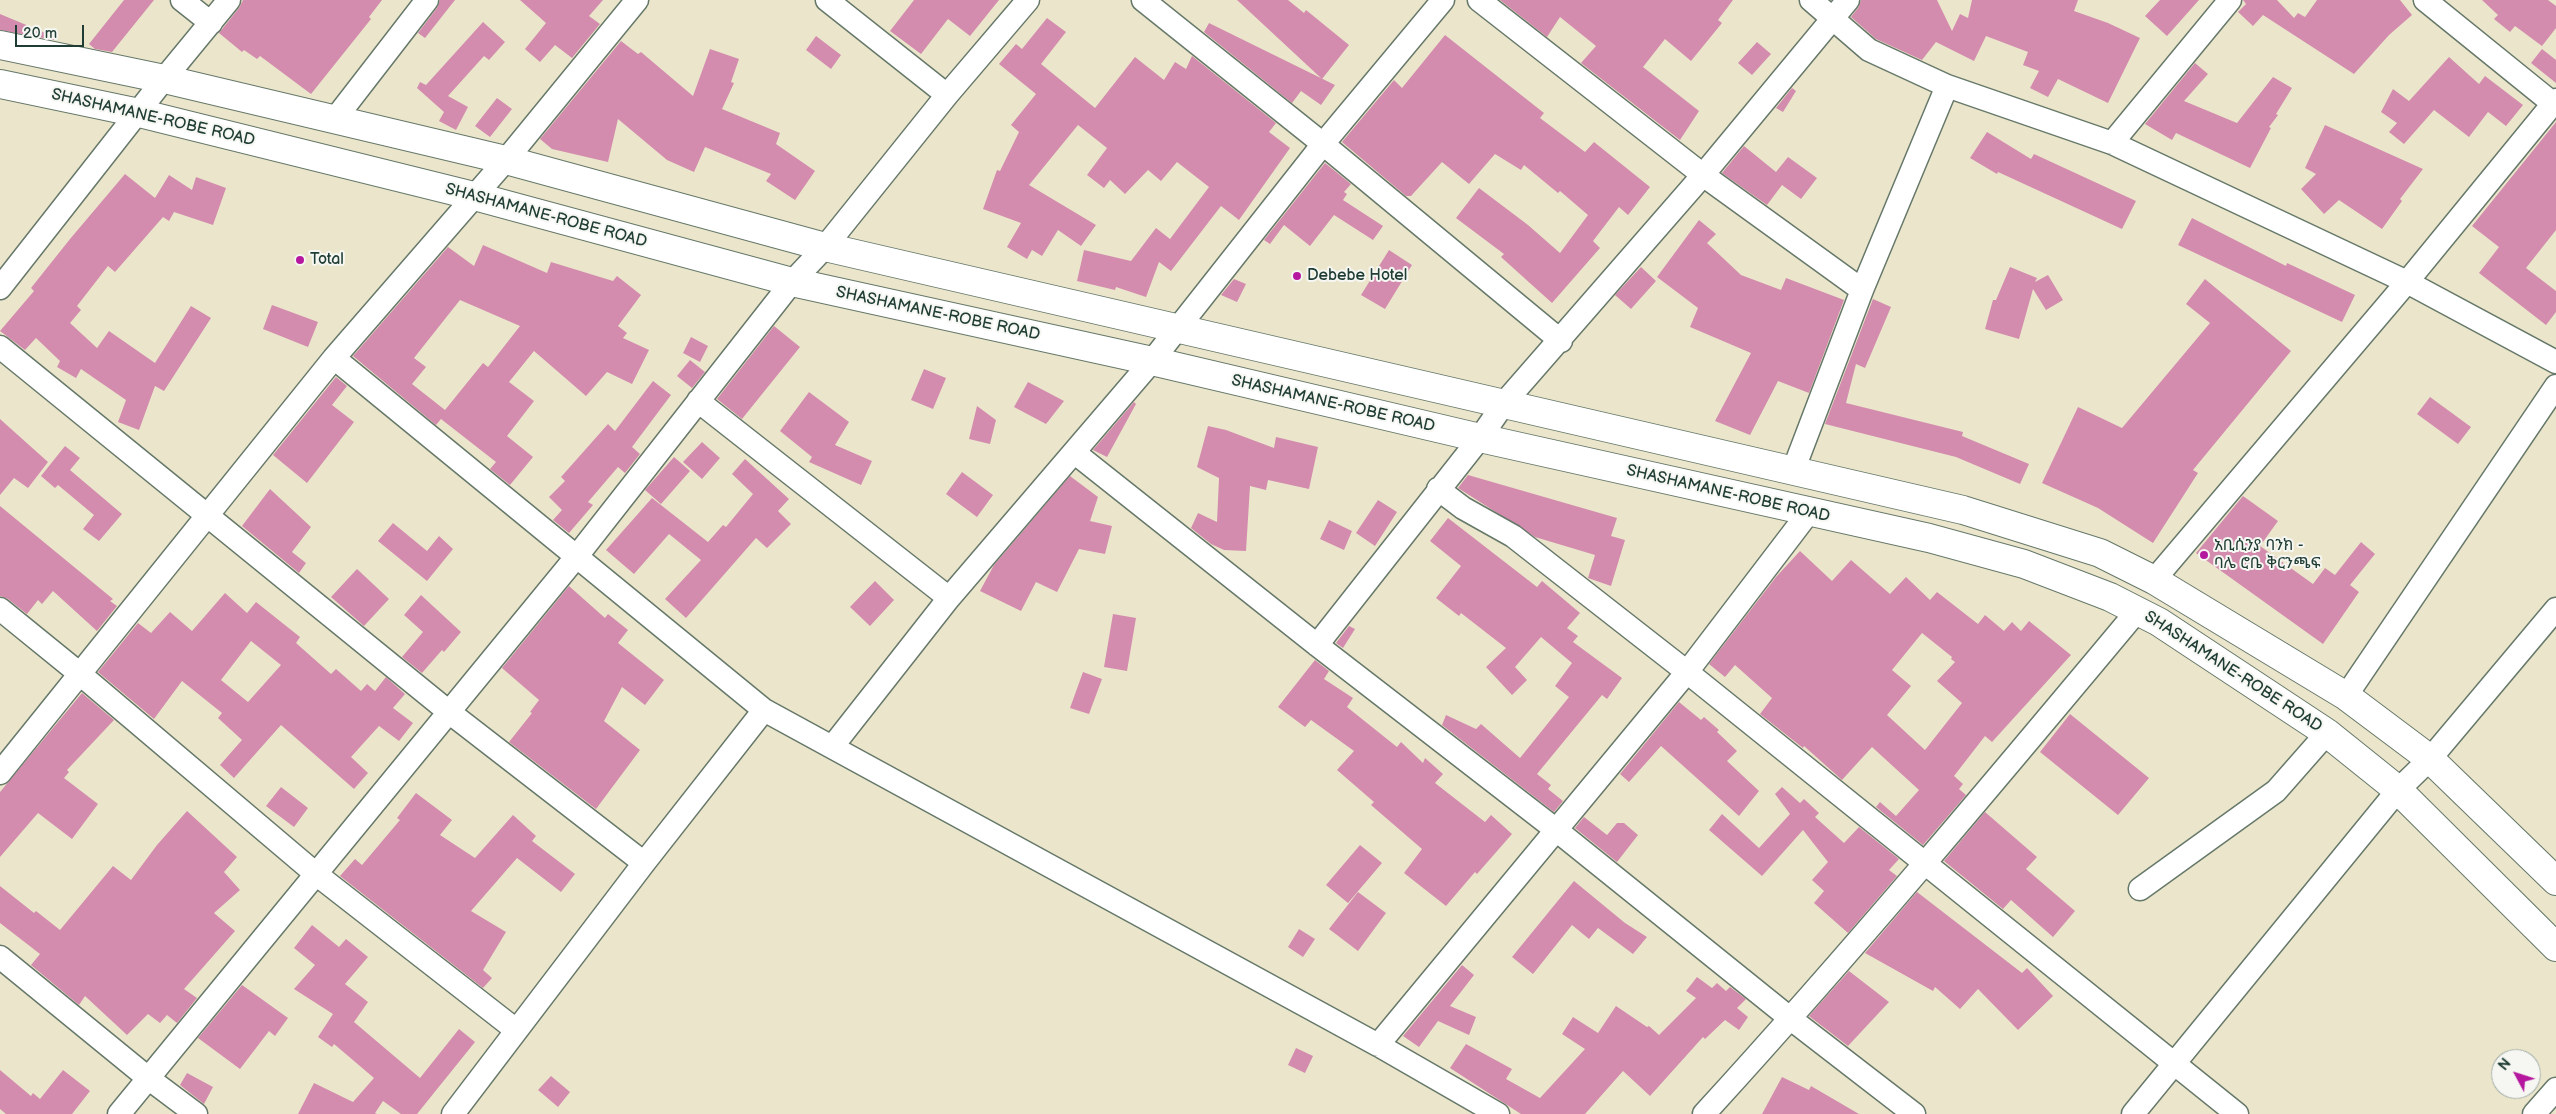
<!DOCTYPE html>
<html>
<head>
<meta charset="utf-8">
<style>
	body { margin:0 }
	#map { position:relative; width:2556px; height:1114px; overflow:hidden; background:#ebe6cb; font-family:"Balsamiq Sans",sans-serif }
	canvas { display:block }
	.north { position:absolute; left:2491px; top:1049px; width:50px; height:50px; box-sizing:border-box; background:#f6f6f2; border:1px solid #a0aca6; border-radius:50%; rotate:310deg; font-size:14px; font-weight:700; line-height:20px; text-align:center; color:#1f3d34 }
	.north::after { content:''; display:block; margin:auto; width:18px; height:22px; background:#b5179e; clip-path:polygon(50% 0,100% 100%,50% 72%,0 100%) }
	.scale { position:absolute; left:15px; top:25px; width:69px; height:22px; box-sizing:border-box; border:2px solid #1f3d34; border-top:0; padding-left:6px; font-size:15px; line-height:18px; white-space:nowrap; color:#1f3d34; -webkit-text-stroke:4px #f6f6f2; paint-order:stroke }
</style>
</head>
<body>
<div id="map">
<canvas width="2556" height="1114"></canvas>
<div class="north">N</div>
<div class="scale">20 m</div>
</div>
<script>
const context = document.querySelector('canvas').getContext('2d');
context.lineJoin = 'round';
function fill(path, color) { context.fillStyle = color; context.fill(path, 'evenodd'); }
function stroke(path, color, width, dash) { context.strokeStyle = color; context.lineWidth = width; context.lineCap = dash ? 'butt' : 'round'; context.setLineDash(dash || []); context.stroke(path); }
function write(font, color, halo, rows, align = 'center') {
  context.font = font + ' "Balsamiq Sans","Noto Sans Ethiopic",sans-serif'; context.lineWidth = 4; context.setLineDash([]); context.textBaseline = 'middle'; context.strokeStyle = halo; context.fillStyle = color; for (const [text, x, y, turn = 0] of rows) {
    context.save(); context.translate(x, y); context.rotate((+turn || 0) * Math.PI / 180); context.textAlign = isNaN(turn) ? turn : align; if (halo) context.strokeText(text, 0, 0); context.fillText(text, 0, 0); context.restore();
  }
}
const building = new Path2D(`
	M 124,0 L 154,0 L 112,52 L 95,49 L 89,44 Z
	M 243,0 L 382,0 L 369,17 L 371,19 L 311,94 L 260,56 L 257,59 L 244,50 L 242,52 L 219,33 L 239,8 Z
	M 440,0 L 455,0 L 425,38 L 418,33 L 437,8 Z
	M 520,0 L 603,0 L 589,16 L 600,24 L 572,58 L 555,45 L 540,62 L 525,49 L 546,23 Z
	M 914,0 L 999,0 L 970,36 L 948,19 L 921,54 L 890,31 Z
	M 1237,0 L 1288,0 L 1304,13 L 1306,10 L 1349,45 L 1322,79 Z
	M 1500,0 L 1733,0 L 1718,20 L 1722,23 L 1691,61 L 1665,39 L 1643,67 L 1699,111 L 1680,140 L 1581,63 L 1596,46 L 1560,17 L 1547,37 Z
	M 1861,0 L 1937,0 L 1952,31 L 1960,14 L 1968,18 L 1972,0 L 2078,0 L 2074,11 L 2108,23 L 2140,38 L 2108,103 L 2058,79 L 2048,97 L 2030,88 L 2039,71 L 2023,65 L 2028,52 L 1986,36 L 1974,61 L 1936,42 L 1922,60 L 1876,39 L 1851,17 L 1858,8 Z
	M 2160,0 L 2199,0 L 2167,36 L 2145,16 Z
	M 2243,0 L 2277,0 L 2294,18 L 2298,13 L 2305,17 L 2317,0 L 2400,0 L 2412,15 L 2389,35 L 2354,74 L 2263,15 L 2253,26 L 2238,12 L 2246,4 Z
	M 2482,0 L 2548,0 L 2556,6 L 2556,28 L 2542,46 L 2515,26 L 2510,32 L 2494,19 L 2498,15 Z
	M 0,14 L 55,37 L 54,40 L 0,30 Z
	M 1047,18 L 1066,32 L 1041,64 L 1095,108 L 1135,57 L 1164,80 L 1175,62 L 1186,69 L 1192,56 L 1276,123 L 1269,132 L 1290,148 L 1239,220 L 1221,206 L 1171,271 L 1159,262 L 1146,297 L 1116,287 L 1115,290 L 1077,281 L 1084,250 L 1131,261 L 1156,228 L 1170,239 L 1209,187 L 1177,162 L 1161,181 L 1148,170 L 1125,194 L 1110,180 L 1104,188 L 1087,175 L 1107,148 L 1078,125 L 1029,185 L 1096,225 L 1081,246 L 1058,230 L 1042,256 L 1032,250 L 1027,259 L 1007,247 L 1021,223 L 983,209 L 997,170 L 1000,171 L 1019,132 L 1011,125 L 1036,94 L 999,64 L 1016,44 L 1022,49 Z
	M 483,22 L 505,42 L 489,60 L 484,56 L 448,96 L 468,107 L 456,130 L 439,121 L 444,112 L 417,88 L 420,82 L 426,85 Z
	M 1209,23 L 1335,85 L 1321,105 L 1301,91 L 1292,103 L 1204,32 Z
	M 1445,35 L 1544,113 L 1540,118 L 1585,152 L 1594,142 L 1650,187 L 1628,215 L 1619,207 L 1593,241 L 1600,248 L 1552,303 L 1501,257 L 1504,254 L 1456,218 L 1479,188 L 1528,225 L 1560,253 L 1588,215 L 1560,191 L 1558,193 L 1524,165 L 1521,170 L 1495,154 L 1469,184 L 1442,162 L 1411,196 L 1406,196 L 1342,142 L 1394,80 L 1402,88 Z
	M 816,36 L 841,55 L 831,69 L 806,50 Z
	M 621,41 L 638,54 L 641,52 L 693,96 L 710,49 L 739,59 L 731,82 L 734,83 L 722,109 L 780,133 L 776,144 L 815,171 L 795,200 L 766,181 L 771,174 L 705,147 L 694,172 L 667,160 L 618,119 L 608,162 L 552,149 L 540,139 Z
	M 1757,42 L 1771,54 L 1752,75 L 1738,63 Z
	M 2542,49 L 2556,60 L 2556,83 L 2531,63 Z
	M 2449,57 L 2479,84 L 2485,76 L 2523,105 L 2506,126 L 2488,112 L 2469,137 L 2434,110 L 2404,144 L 2389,132 L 2397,123 L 2381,112 L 2393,89 L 2409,101 Z
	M 2195,63 L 2208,74 L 2184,101 L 2237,123 L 2273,77 L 2292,88 L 2276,114 L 2278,115 L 2269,127 L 2271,128 L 2250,168 L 2176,133 L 2172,140 L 2145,124 Z
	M 1792,88 L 1796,91 L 1783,112 L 1776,108 Z
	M 497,98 L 512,109 L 490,137 L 475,126 Z
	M 2556,122 L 2556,230 L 2526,268 L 2556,291 L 2556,312 L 2546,325 L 2479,273 L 2499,247 L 2472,226 Z
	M 2325,125 L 2423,169 L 2400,199 L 2402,201 L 2382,229 L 2339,200 L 2324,214 L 2301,189 L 2316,174 L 2305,168 Z
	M 1987,132 L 2031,159 L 2034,154 L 2136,201 L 2122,229 L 1998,172 L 1997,174 L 1970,158 Z
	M 1744,146 L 1776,172 L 1788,157 L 1817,178 L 1801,199 L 1782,185 L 1767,205 L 1722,173 Z
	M 1325,163 L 1351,184 L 1344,192 L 1347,194 L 1343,200 L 1383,226 L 1373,240 L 1334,215 L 1310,246 L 1284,225 L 1270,244 L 1264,240 Z
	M 125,174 L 155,198 L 169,175 L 192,190 L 196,177 L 226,188 L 213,225 L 174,212 L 169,221 L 163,217 L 115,272 L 108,266 L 77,306 L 81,310 L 70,323 L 97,348 L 109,331 L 155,363 L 191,306 L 211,318 L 164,391 L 155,386 L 139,430 L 118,422 L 126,400 L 81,369 L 76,378 L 57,367 L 60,361 L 36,338 L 25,350 L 0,331 L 34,291 L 31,288 L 70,239 Z
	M 2192,218 L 2286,266 L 2287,263 L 2355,295 L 2342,322 L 2178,245 Z
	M 1699,220 L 1716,234 L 1707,243 L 1741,275 L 1781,290 L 1786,278 L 1844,300 L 1809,393 L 1778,381 L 1750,435 L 1715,421 L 1751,353 L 1690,327 L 1698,308 L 1657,277 Z
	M 483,245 L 547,273 L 551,262 L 613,281 L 617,276 L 641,295 L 618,326 L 627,333 L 623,338 L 649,350 L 632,384 L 607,372 L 586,396 L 534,351 L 509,382 L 534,401 L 507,436 L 533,457 L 510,485 L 490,469 L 496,462 L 441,419 L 436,425 L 353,356 L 448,247 L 474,266 ZM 460,300 L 520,326 L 488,367 L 483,363 L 445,410 L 412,384 L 426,367 L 414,358 Z
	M 1389,250 L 1412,265 L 1385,309 L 1361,295 Z
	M 1641,267 L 1656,281 L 1631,309 L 1615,295 Z
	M 2010,267 L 2037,278 L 2035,282 L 2048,275 L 2063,300 L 2046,310 L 2033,289 L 2019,339 L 1985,329 L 1993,300 L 1996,300 Z
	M 1234,279 L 1246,284 L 1237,302 L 1221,295 Z
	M 2205,279 L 2291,351 L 2193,470 L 2198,473 L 2153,543 L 2098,508 L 2042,483 L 2078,407 L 2122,428 L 2210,323 L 2186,304 Z
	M 1873,299 L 1891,307 L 1865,368 L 1856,364 L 1846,403 L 1963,432 L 1962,436 L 2029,464 L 2020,484 L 1956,457 L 1825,424 Z
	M 272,305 L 318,322 L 308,347 L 263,329 Z
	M 774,326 L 800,347 L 742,419 L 717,399 Z
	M 691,337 L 708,346 L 700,362 L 683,353 Z
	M 690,360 L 705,372 L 692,388 L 677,376 Z
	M 924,369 L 946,378 L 933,409 L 911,400 Z
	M 336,377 L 347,386 L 332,405 L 354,422 L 307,483 L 273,455 Z
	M 653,381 L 671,395 L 632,447 L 640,454 L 625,473 L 618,467 L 588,502 L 593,505 L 569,533 L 553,520 L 562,510 L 549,497 L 565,481 L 561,477 L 608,424 L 615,431 Z
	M 1028,382 L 1064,401 L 1046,424 L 1014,407 Z
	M 809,392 L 849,422 L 835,445 L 872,461 L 861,485 L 809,462 L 812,457 L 780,431 Z
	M 2430,397 L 2471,427 L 2458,444 L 2417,414 Z
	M 1134,402 L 1136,404 L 1107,457 L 1093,450 Z
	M 977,406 L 996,420 L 990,444 L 969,439 Z
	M 0,419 L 48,462 L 28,488 L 14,478 L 0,495 Z
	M 1208,426 L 1226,430 L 1274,448 L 1276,437 L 1318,447 L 1309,489 L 1268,480 L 1266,490 L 1250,486 L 1246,551 L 1224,550 L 1211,544 L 1191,528 L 1198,513 L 1217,522 L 1219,478 L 1197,467 Z
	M 702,442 L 720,458 L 702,479 L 683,462 Z
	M 65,446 L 80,458 L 70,470 L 122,514 L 99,541 L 83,529 L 94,515 L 58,485 L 55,488 L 41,476 Z
	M 674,457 L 690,471 L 661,504 L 645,490 Z
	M 745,459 L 789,499 L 778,511 L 791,524 L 767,548 L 756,538 L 686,618 L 665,599 L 701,560 L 669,534 L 634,574 L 606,550 L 652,498 L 708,542 L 723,525 L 726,527 L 753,494 L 732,474 Z
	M 962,472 L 993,495 L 977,517 L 946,494 Z
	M 1468,475 L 1617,518 L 1611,536 L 1625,540 L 1611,586 L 1588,578 L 1595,555 L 1535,537 L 1458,488 Z
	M 1070,476 L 1098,497 L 1090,521 L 1112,526 L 1105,554 L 1079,549 L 1057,592 L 1036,582 L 1021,611 L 980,591 L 994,565 Z
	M 270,489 L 311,527 L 292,552 L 306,563 L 299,573 L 242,526 Z
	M 2243,496 L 2278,521 L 2260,546 L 2313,584 L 2325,568 L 2335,575 L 2361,542 L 2375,554 L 2350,585 L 2359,592 L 2323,644 L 2196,553 Z
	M 1378,500 L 1397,512 L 1375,546 L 1356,533 Z
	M 0,506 L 113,599 L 110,601 L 117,606 L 97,631 L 53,591 L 42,604 L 38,600 L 27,614 L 8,599 L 0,596 Z
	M 1448,518 L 1537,587 L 1542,581 L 1580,613 L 1567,628 L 1578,636 L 1573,642 L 1622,678 L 1607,699 L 1602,695 L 1537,774 L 1551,785 L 1548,789 L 1563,801 L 1554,812 L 1442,725 L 1446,715 L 1476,729 L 1481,724 L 1520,758 L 1569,697 L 1555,686 L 1572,663 L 1541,637 L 1515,667 L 1527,680 L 1512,695 L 1486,667 L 1506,648 L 1461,613 L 1459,616 L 1436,598 L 1461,566 L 1430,541 Z
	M 1329,520 L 1352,531 L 1344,550 L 1320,539 Z
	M 393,523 L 427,551 L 439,536 L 453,549 L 427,581 L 378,541 Z
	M 1800,551 L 1832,581 L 1851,560 L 1890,594 L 1906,577 L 1930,600 L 1937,592 L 1978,624 L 1985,615 L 2004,631 L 2012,622 L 2021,631 L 2029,621 L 2071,655 L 1992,742 L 1985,736 L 1954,776 L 1963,784 L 1959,789 L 1966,795 L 1923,845 L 1876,807 L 1880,802 L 1896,816 L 1919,790 L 1872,747 L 1842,780 L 1804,746 L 1803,748 L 1760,714 L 1772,698 L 1735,665 L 1725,677 L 1709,664 L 1776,577 ZM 1922,633 L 1952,657 L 1951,659 L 1955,662 L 1937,681 L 1962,703 L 1925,750 L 1887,715 L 1911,686 L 1892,670 Z
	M 357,569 L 389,599 L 364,626 L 331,597 Z
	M 875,581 L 894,600 L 870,626 L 850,607 Z
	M 569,586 L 605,618 L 608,614 L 628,630 L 618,643 L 664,680 L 645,705 L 622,687 L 604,721 L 640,750 L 596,809 L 509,742 L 532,713 L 530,712 L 539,700 L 502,668 Z
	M 225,593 L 247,613 L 256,602 L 300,637 L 296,643 L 331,674 L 336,669 L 361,691 L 367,684 L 375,691 L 386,677 L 405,694 L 393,708 L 413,723 L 399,741 L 379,726 L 351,757 L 368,773 L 354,789 L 281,725 L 234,778 L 220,765 L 242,740 L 218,718 L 222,713 L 182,681 L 154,719 L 98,672 L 138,623 L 151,633 L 170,612 L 192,631 ZM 251,641 L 281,665 L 248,702 L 221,680 Z
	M 421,595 L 461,632 L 444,652 L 442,650 L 422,673 L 402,657 L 423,632 L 404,615 Z
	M 1113,614 L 1136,618 L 1127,671 L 1104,667 Z
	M 1349,626 L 1355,629 L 1343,648 L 1336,643 Z
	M 1315,660 L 1329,671 L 1324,679 L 1353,698 L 1347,707 L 1397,747 L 1401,742 L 1423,763 L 1425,758 L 1443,774 L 1435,783 L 1485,822 L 1491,815 L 1512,834 L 1477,874 L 1475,872 L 1446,906 L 1404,873 L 1422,849 L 1371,805 L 1374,802 L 1337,770 L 1354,751 L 1311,720 L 1305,727 L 1278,707 Z
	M 1083,672 L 1102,679 L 1089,714 L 1070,708 Z
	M 82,693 L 114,720 L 67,770 L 69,772 L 64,778 L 98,804 L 72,839 L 38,813 L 0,857 L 0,792 Z
	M 1679,702 L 1701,720 L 1704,717 L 1719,730 L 1717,732 L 1737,751 L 1727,761 L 1759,791 L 1739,816 L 1661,746 L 1629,782 L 1620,774 Z
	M 2070,714 L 2149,778 L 2118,815 L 2040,752 Z
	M 281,787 L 308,808 L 294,827 L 266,806 Z
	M 1782,787 L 1800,803 L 1804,799 L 1819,813 L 1815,817 L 1844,843 L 1859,827 L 1899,859 L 1889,870 L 1897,876 L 1848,933 L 1814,903 L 1824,891 L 1812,880 L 1828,862 L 1803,830 L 1762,876 L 1709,830 L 1722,814 L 1759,848 L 1790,814 L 1775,794 Z
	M 416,793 L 452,820 L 440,835 L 475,858 L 513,815 L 536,836 L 532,841 L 575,874 L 561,892 L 517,858 L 471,911 L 506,932 L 483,970 L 492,978 L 483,988 L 340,876 L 355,859 L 362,865 L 400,820 L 397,818 Z
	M 187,811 L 237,857 L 224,872 L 240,890 L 214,913 L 235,931 L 184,989 L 197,998 L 177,1023 L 167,1015 L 160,1023 L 148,1014 L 127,1035 L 85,996 L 79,1005 L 31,965 L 40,954 L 0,923 L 0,886 L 34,913 L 36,911 L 60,930 L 113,866 L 131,880 L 157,845 Z
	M 1985,812 L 2037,857 L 2026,869 L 2075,911 L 2053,937 L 2011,900 L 2003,909 L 1944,861 Z
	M 1584,817 L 1607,835 L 1617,823 L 1624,823 L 1638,835 L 1617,862 L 1575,828 Z
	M 1360,845 L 1382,863 L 1348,903 L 1326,885 Z
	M 1574,881 L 1625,923 L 1647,937 L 1633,954 L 1598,928 L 1589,939 L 1572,925 L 1533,974 L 1512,957 Z
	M 1358,892 L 1386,913 L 1358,951 L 1329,929 Z
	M 1917,892 L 2022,973 L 2027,968 L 2053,996 L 2018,1030 L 1978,989 L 1960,1009 L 1935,987 L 1933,991 L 1865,953 Z
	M 312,925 L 339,947 L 346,939 L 368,957 L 345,984 L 368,1002 L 354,1022 L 420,1078 L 459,1029 L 475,1042 L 417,1114 L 401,1114 L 383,1101 L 375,1113 L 377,1114 L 298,1114 L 314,1083 L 353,1102 L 374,1078 L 334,1044 L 332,1047 L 318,1037 L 333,1014 L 294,989 L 315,965 L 294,948 Z
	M 1299,929 L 1315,939 L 1303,957 L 1288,947 Z
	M 1462,965 L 1474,975 L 1450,1006 L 1476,1017 L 1469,1035 L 1438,1021 L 1419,1047 L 1403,1036 Z
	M 1849,971 L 1889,1002 L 1848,1046 L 1809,1016 Z
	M 1697,977 L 1712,988 L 1717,983 L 1726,991 L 1730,987 L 1746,999 L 1737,1008 L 1748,1017 L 1739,1030 L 1725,1020 L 1705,1039 L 1703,1037 L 1650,1096 L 1623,1071 L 1585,1114 L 1521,1114 L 1450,1068 L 1466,1044 L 1512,1069 L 1506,1079 L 1540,1098 L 1585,1049 L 1562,1034 L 1573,1017 L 1598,1033 L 1616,1006 L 1647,1027 L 1649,1026 L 1659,1035 L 1696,998 L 1686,991 Z
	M 242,985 L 288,1018 L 275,1036 L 269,1031 L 240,1069 L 198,1038 Z
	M 1296,1048 L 1313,1056 L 1305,1073 L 1288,1065 Z
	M 0,1070 L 31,1096 L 33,1093 L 40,1099 L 63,1070 L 90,1091 L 72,1114 L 6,1114 L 0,1109 Z
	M 187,1073 L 213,1087 L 204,1104 L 180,1085 Z
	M 551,1076 L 570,1092 L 558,1107 L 538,1090 Z
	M 1782,1077 L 1809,1090 L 1811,1086 L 1859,1114 L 1762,1114 Z`);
const street = new Path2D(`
	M 182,0 L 211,23
	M 827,0 L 947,95
	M 1143,0 L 1323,144 L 1561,341
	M 1479,0 L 1703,175 L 1862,290
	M 1811,0 L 1869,50 L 1947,86 L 2112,143 L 2407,282 L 2556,362
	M 2425,0 L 2556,106
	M 335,119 L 427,0
	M 2112,143 L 2230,0
	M 0,288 L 164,79 L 229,0
	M 0,347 L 449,712 L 644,863
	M 334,358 L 764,710 L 1378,1045 L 1498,1114
	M 698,401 L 949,598
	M 1075,453 L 1317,645 L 1555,829 L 1791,1019 L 1914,1114
	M 1793,471 L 1862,290 L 1947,86
	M 1438,489 L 1463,508 L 1513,536 L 1687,672 L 2237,1114
	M 2154,580 L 2407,282 L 2556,100
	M 0,609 L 80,674 L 316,874 L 516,1030
	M 1317,645 L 1480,438 L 1505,402 L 1703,175 L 1848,0
	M 2346,696 L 2556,386
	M 832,747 L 949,598 L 1152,361 L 1323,144 L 1443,0
	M 0,773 L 334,358 L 506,160 L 637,0
	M 2140,889 L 2276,791 L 2327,733
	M 0,957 L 148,1078 L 196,1114
	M 1378,1045 L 1687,672 L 1809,512
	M 119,1114 L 577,556 L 792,282 L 825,247 L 947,95 L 1028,0
	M 453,1114 L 644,863 L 764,710
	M 1704,1114 C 1854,950 1996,780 2138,610
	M 2133,1114 L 2398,790 L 2430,759 L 2556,609
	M 2534,1114 L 2556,1089`);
const primary = new Path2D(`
	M 0,45 L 164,79 L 506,160 L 825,247 L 1963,510 L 2100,553 L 2154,580 L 2346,696 L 2430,759 L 2556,881
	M 0,84 L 139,113 L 474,196 L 792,282 L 1152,361 L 1480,438 L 1929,538 L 2024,564 L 2110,597 L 2159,622 L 2327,733 L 2398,790 L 2556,947`);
const markers = [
	[300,260,5,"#b5179e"],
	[1297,276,5,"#b5179e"],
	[2204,555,5,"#b5179e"]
];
const streetNames = [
	["SHASHAMANE-ROBE ROAD",153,118,13],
	["SHASHAMANE-ROBE ROAD",546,216,15],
	["SHASHAMANE-ROBE ROAD",938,314,12],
	["SHASHAMANE-ROBE ROAD",1333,404,13],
	["SHASHAMANE-ROBE ROAD",1728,494,13],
	["SHASHAMANE-ROBE ROAD",2233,672,33]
];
const poiNames = [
	["Total",310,260],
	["Debebe Hotel",1307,276],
	["አቢሲንያ ባንክ -",2214,546],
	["ባሌ ሮቤ ቅርንጫፍ",2214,564]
];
fill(building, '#d38cae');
stroke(street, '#667869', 25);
stroke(primary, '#667869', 30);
stroke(street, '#fff', 22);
stroke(primary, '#fff', 28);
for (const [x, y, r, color] of markers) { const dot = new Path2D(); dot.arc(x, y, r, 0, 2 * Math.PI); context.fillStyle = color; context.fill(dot); stroke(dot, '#f6f6f2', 2); }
write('16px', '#1f3d34', '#f6f6f2', streetNames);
write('16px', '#1f3d34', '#f6f6f2', poiNames, 'left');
</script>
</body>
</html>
